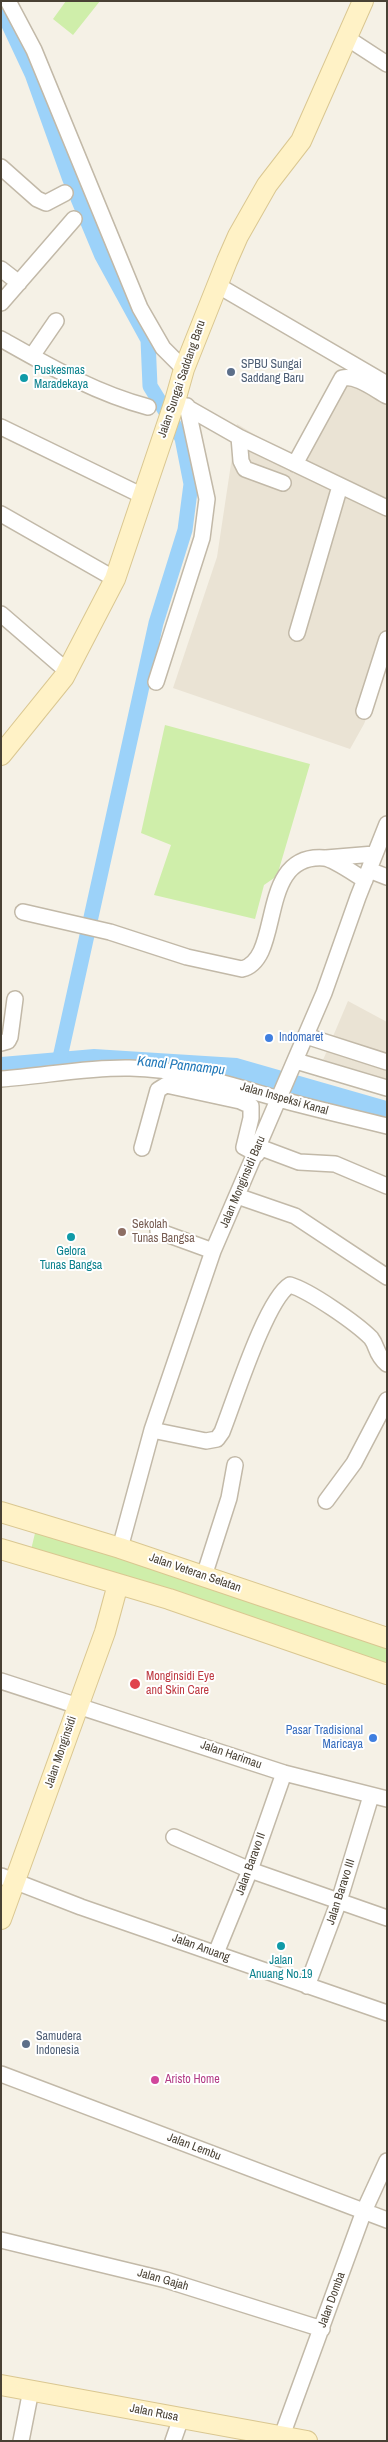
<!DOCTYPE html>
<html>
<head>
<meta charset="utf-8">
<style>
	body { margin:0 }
	#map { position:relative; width:388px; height:2442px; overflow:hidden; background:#f5f1e6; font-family:"Archivo Narrow",sans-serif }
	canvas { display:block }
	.frame { position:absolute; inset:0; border:2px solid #494134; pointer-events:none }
</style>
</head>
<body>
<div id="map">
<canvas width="388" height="2442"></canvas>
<div class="frame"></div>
</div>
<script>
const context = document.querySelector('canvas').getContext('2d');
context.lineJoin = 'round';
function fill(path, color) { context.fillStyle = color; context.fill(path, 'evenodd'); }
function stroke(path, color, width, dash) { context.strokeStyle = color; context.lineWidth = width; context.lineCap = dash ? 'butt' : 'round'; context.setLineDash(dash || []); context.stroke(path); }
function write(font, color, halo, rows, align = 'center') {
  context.font = font + ' "Archivo Narrow",sans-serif'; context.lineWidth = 4; context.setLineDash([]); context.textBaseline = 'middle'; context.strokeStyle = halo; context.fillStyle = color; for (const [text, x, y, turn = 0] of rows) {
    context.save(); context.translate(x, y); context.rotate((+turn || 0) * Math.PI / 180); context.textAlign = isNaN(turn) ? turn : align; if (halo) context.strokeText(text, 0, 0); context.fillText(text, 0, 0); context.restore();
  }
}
const residential = new Path2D(`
	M 341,370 L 387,397 L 387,666 L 364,724 L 350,749 L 173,688 L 217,557 L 237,424 L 299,461 Z
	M 348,1001 L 387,1022 L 387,1081 L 323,1060 Z`);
const green = new Path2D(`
	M 66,1 L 100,1 L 73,35 L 53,19 Z
	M 165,725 L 310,764 L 277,876 L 264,885 L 255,919 L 154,895 L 171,845 L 141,833 Z
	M 36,1529 L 387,1644 L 387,1670 L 30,1554 Z`);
const water = new Path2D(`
	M 94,1049 L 237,1058 L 387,1101 L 387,1120 L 211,1075 L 1,1075 L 1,1057 Z`);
const canal = new Path2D(`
	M 1,8 L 32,74 L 69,177 L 102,256 L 148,340 L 150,386 L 182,438 L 191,484 L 185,530 L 156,623 L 59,1062`);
const street = new Path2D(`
	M 8,1 L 34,50 L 140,308 L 163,348 L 184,369
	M 347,38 L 387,64
	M 1,167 L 37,199 L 46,203 L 65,193
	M 1,269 L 19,283
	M 217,285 L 387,384
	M 1,303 L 74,219
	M 1,339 C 49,366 95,393 148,407
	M 32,356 L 56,321
	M 181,404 L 239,437 L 387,508
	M 1,427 L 143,496
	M 239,437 L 241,461 L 245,469 L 283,483
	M 295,464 L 342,378 C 357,375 374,389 387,396
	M 1,514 L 115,579
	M 1,614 L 67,671
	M 297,633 L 340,486
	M 156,682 L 202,538 L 207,499 L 187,406
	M 364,711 L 387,639
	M 326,858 L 374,854
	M 369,870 L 387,877
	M 23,912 L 110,932 L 187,957 L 242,969 C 284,959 256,853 324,858 C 334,859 356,875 365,880
	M 306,1036 L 387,1062
	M 1,1043 L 8,1041 L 10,1037 L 15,999
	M 296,1061 L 387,1088
	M 1,1079 C 44,1076 87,1067 130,1068 C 183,1069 230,1085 279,1099 C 315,1109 351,1117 387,1126
	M 259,1147 L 299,1162 L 335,1164 L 387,1186
	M 142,1148 L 158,1090 L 166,1085 L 240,1101 L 251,1106 L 251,1118 L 244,1147 L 257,1154
	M 237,1196 L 295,1216 L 387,1277
	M 158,1231 L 213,1251
	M 152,1430 L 206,1441 L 217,1439 L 222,1432 C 234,1402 266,1299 290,1285 C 310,1291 356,1323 371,1338 C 378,1347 375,1354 387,1364
	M 326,1501 L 354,1463 L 387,1400
	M 120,1548 L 152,1430 L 213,1251 L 324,993 L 358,897 L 387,824
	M 204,1576 L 229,1498 L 235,1465
	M 1,1681 L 284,1773 L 387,1799
	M 174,1837 L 250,1870 L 387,1918
	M 1,1876 L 81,1907 L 387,2013
	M 216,1953 L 250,1870 L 284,1773
	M 307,1986 L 339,1901 L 371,1796
	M 1,2074 L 387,2220
	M 1,2240 L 166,2280 L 322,2329
	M 21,2441 L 31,2390
	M 173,2441 L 181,2418
	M 280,2441 L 364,2211 L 387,2161`);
const secondary = new Path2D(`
	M 1,755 L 64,677 L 115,579 L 175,401 L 184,369 L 227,261 L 238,236 L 267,185 L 301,141 L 363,1
	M 1,1512 L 120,1548 L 387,1638
	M 1,1549 L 169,1599 L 387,1674
	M 1,1919 L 105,1632 L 118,1584
	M 1,2385 L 307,2441`);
const markers = [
	[231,372,5,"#5c6f8a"],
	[24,378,5,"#0f9aa8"],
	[269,1038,5,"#3f7fe0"],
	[122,1232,5,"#8d6e63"],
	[71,1237,5,"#0f9aa8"],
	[135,1684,6,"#e0444e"],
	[373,1738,5,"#3f7fe0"],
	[281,1946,5,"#0f9aa8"],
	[26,2044,5,"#5c6f8a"],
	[155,2080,5,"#d1479c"]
];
const serviceNames = [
	["SPBU Sungai",241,365],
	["Saddang Baru",241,379],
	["Samudera",36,2037],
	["Indonesia",36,2051]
];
const cultureNames = [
	["Puskesmas",34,371,"left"],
	["Maradekaya",34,385,"left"],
	["Gelora",71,1252],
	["Tunas Bangsa",71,1266],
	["Jalan",281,1961],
	["Anuang No.19",281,1975]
];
const streetNames = [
	["Jalan Sungai Saddang Baru",182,379,-71],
	["Jalan Inspeksi Kanal",284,1099,16],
	["Jalan Monginsidi Baru",243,1182,-67],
	["Jalan Veteran Selatan",195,1573,19],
	["Jalan Monginsidi",61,1752,-71],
	["Jalan Harimau",231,1755,19],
	["Jalan Baravo II",251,1864,-70],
	["Jalan Baravo III",341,1892,-72],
	["Jalan Anuang",201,1948,20],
	["Jalan Lembu",194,2147,21],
	["Jalan Gajah",163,2280,16],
	["Jalan Domba",332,2300,-70],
	["Jalan Rusa",154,2413,11]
];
const shopNames = [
	["Indomaret",279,1038],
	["Pasar Tradisional",363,1731,"right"],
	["Maricaya",363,1745,"right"]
];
const educationNames = [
	["Sekolah",132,1225],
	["Tunas Bangsa",132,1239]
];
const healthNames = [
	["Monginsidi Eye",146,1677],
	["and Skin Care",146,1691]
];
const hotelNames = [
	["Aristo Home",165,2080]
];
const waterNames = [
	["Kanal Pannampu",181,1066,6]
];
fill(residential, '#eae3d4');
fill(green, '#cfeeaa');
fill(water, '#9cd2f9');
stroke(canal, '#9cd2f9', 15);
stroke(street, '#c2b9a8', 18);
stroke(secondary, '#dac791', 22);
stroke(street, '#fff', 15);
stroke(secondary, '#fff2c6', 20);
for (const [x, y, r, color] of markers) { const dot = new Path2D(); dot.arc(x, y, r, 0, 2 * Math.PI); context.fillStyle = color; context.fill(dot); stroke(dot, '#fff', 2); }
write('12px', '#4e5e75', '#fff', serviceNames, 'left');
write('12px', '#0d838f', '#fff', cultureNames);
write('12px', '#494134', '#fff', streetNames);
write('12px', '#366cbe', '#fff', shopNames, 'left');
write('12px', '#785e54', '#fff', educationNames, 'left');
write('12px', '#be3a42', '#fff', healthNames, 'left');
write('12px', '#b23c85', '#fff', hotelNames, 'left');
write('italic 14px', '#2078b9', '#fff', waterNames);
</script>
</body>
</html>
